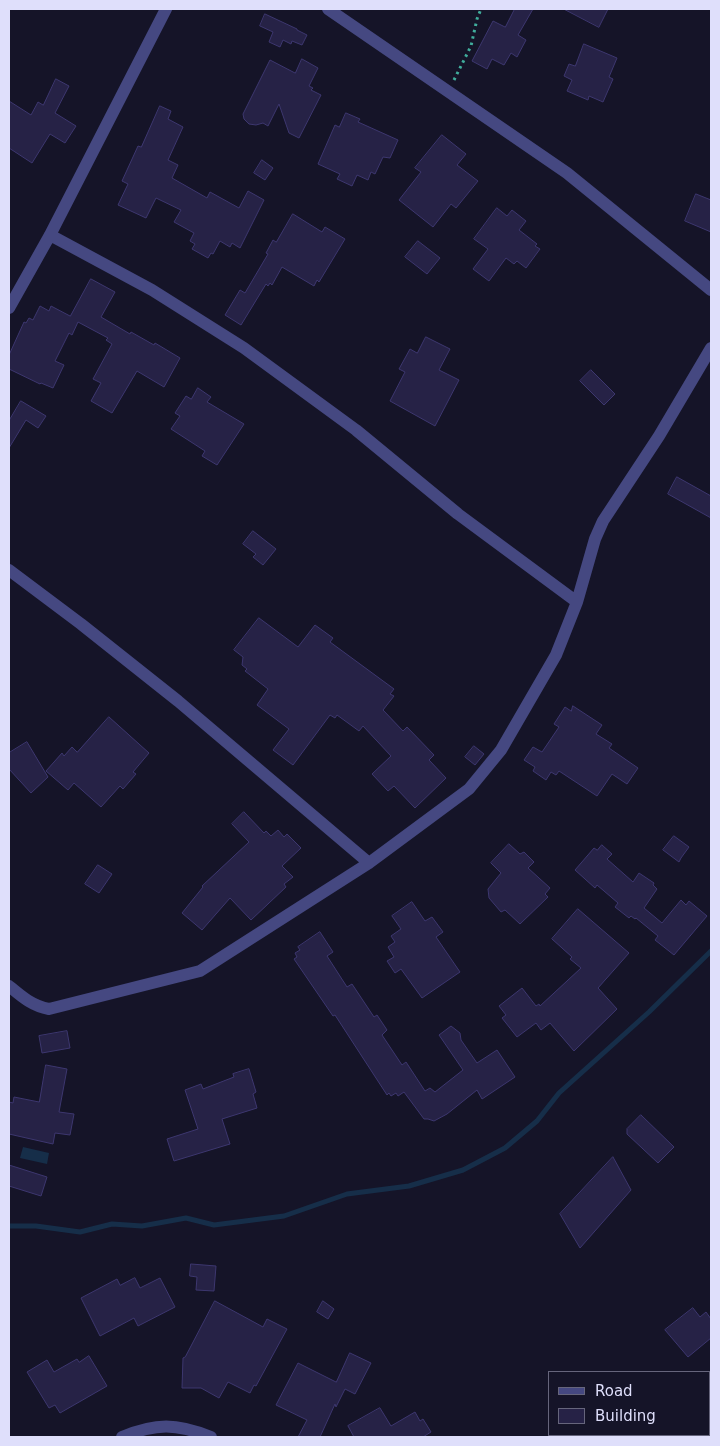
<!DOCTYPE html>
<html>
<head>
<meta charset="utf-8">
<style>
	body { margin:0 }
	#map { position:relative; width:720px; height:1446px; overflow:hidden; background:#151428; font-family:"DejaVu Sans",sans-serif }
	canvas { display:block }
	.frame { position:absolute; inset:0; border:10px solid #dfdffb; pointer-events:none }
	.legend { position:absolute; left:548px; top:1371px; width:162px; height:65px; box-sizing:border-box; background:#151428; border:1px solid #66657c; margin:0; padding:6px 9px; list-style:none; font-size:15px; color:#dfdffb }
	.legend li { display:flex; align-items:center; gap:10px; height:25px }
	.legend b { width:25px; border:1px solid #66657c }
</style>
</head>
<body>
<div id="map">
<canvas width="720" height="1446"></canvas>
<div class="frame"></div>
<ul class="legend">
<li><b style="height:6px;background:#454881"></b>Road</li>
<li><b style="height:14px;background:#262246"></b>Building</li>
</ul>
</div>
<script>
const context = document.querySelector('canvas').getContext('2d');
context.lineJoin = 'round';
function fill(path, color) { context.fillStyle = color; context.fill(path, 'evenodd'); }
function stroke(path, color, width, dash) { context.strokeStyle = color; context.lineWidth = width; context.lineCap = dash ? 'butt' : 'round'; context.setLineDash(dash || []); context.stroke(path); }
const water = new Path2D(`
	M 23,1147 L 49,1153 L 47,1164 L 20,1158 Z`);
const stream = new Path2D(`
	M 9,1226 L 36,1226 L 80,1232 L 112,1224 L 142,1226 L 186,1218 L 214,1225 L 284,1216 L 347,1194 L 409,1186 L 463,1170 L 505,1148 L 537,1121 L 559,1093 L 649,1012 L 711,951`);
const building = new Path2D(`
	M 515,9 L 533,9 L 518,35 L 526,40 L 517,57 L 511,53 L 504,65 L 492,59 L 487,69 L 472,61 L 493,21 L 505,27 Z
	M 564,9 L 608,9 L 599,27 Z
	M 265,14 L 297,29 L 297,30 L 307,35 L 302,45 L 292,41 L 291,44 L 283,40 L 280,47 L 269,42 L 273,32 L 260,26 Z
	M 584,44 L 617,58 L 609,77 L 613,79 L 603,102 L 589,96 L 588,100 L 567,91 L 572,80 L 564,76 L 569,64 L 575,66 Z
	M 302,59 L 318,68 L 309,86 L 313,88 L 311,90 L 321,95 L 299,138 L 289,133 L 279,104 L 268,126 L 263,123 L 256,125 L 249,124 L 244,119 L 243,114 L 270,60 L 295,73 Z
	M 56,79 L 69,86 L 55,113 L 76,126 L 65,143 L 50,134 L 32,163 L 9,148 L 9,101 L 31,115 L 38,102 L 43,105 Z
	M 160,106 L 171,111 L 168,119 L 183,127 L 168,160 L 178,165 L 172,178 L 207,198 L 210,192 L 239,208 L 248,191 L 264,200 L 240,248 L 232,243 L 230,247 L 220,241 L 213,254 L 211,253 L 208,258 L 192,249 L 195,244 L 190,241 L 194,233 L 174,222 L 181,210 L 156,198 L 146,218 L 118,205 L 128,184 L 122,181 L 138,146 L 141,147 Z
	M 346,113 L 360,119 L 358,122 L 398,140 L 390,158 L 383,157 L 375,174 L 371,172 L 368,180 L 357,175 L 352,186 L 337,179 L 340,174 L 318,164 L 335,125 L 339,127 Z
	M 442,135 L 466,154 L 457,165 L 478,181 L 456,208 L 451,204 L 433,227 L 399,200 L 421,172 L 415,168 Z
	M 262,160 L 273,168 L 265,180 L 254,173 Z
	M 696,194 L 711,200 L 711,232 L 685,221 Z
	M 497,208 L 507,216 L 512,210 L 526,221 L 519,230 L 537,244 L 535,246 L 540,249 L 526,268 L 517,261 L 514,264 L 506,258 L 489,281 L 473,269 L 488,249 L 474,239 Z
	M 293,214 L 322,232 L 325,227 L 345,239 L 319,282 L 317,280 L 314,286 L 282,267 L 272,285 L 270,283 L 268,286 L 266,284 L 241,325 L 225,315 L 240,290 L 245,293 L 268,254 L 266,253 L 273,240 L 276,242 Z
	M 418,241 L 440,258 L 427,274 L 405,257 Z
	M 91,279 L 115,292 L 101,317 L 130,334 L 131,332 L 154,345 L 155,343 L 180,358 L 164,387 L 137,371 L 112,413 L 91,401 L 101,383 L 93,379 L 112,344 L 106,340 L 108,338 L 78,322 L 72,335 L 69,333 L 55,361 L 64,365 L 53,388 L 41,383 L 40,384 L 9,369 L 9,355 L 24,322 L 26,323 L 29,318 L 33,320 L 40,306 L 49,311 L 51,306 L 70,316 Z
	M 426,337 L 450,349 L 439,370 L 459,380 L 435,426 L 390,401 L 405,372 L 399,369 L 410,349 L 417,353 Z
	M 591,370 L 615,394 L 604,405 L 580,381 Z
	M 198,388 L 211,397 L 207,402 L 244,424 L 217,465 L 202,456 L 205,451 L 171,429 L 180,416 L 175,413 L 186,396 L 191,399 Z
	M 21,401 L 46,416 L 38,428 L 26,420 L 9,448 L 9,421 Z
	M 677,477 L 711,496 L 711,518 L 668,494 Z
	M 253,531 L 276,549 L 263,565 L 253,557 L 256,554 L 243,544 Z
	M 259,618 L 298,647 L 315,625 L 333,638 L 330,642 L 394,689 L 390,694 L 394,696 L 383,710 L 403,731 L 407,727 L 434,755 L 429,760 L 446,778 L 415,808 L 394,786 L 388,791 L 372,774 L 391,756 L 363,726 L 359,731 L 337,715 L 335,718 L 330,715 L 293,765 L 273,750 L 289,729 L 257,705 L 268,689 L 245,671 L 247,669 L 242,665 L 243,657 L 234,650 Z
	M 573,706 L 602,725 L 596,734 L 612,744 L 609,748 L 638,768 L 627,784 L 612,774 L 597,796 L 559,771 L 556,775 L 551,772 L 546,780 L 533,771 L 535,767 L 524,760 L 533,747 L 542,752 L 559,727 L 554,724 L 565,707 L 571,711 Z
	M 109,717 L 149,753 L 133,772 L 136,774 L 123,789 L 120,786 L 101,807 L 74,783 L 68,790 L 46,771 L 62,753 L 64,756 L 72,747 L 77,752 Z
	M 27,742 L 48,777 L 31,793 L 9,769 L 9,753 Z
	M 474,746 L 484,754 L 475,765 L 465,757 Z
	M 244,812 L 264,833 L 266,831 L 271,836 L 278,830 L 284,837 L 287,834 L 301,848 L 282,866 L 293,877 L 284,884 L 286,887 L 251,920 L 230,898 L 202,930 L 182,913 L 203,887 L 202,886 L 249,842 L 232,824 Z
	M 674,836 L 689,847 L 681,858 L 679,862 L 663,850 Z
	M 509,844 L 520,854 L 524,852 L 534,862 L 528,868 L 550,888 L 545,894 L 548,897 L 520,924 L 505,910 L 501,912 L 489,898 L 488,889 L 501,873 L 491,863 Z
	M 602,845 L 612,854 L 607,859 L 633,882 L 639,873 L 654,883 L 653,885 L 657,889 L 644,908 L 662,923 L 681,900 L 686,905 L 689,901 L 707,916 L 674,955 L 655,940 L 658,936 L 636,918 L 635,919 L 631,916 L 629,918 L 615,907 L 618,903 L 597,885 L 595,888 L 575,870 L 594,848 L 597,850 Z
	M 98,865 L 112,874 L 99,893 L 85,884 Z
	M 412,902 L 425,921 L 432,917 L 443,932 L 436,937 L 460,972 L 422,998 L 401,969 L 395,973 L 387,961 L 394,957 L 388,947 L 395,942 L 391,936 L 401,929 L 392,916 Z
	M 578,909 L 629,953 L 598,988 L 617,1009 L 574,1051 L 550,1023 L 541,1030 L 536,1023 L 517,1037 L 502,1018 L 506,1015 L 499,1006 L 522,988 L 536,1006 L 539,1004 L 540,1006 L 581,968 L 570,959 L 572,957 L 552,939 Z
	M 320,932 L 333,952 L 327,956 L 347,987 L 352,984 L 374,1017 L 377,1015 L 387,1030 L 382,1035 L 402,1065 L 406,1062 L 425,1091 L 430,1088 L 435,1092 L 463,1070 L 439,1035 L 451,1026 L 460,1033 L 461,1040 L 477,1063 L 497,1050 L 515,1077 L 482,1099 L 477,1090 L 447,1114 L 434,1121 L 428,1119 L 424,1119 L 404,1092 L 398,1096 L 396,1093 L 391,1096 L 389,1093 L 387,1095 L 335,1015 L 333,1016 L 294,959 L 297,957 L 295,953 L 300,950 L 298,947 Z
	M 67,1031 L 70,1048 L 42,1053 L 39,1036 Z
	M 46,1065 L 67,1069 L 59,1112 L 74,1114 L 70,1135 L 55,1133 L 53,1144 L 9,1134 L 9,1102 L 13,1103 L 14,1097 L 39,1102 Z
	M 249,1069 L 256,1092 L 253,1094 L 257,1108 L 222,1119 L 230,1144 L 174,1161 L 167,1139 L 198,1129 L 185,1090 L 201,1084 L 203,1089 L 234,1077 L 233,1074 Z
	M 641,1115 L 674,1147 L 658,1163 L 627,1134 L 627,1129 Z
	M 613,1157 L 631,1190 L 580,1248 L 560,1214 Z
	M 9,1165 L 47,1177 L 41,1196 L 9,1186 Z
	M 191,1264 L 216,1266 L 214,1291 L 196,1290 L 197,1277 L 190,1276 Z
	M 135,1278 L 140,1288 L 160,1278 L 175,1307 L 138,1326 L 134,1318 L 100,1336 L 81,1298 L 117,1279 L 120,1285 Z
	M 215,1301 L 263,1327 L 267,1319 L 287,1329 L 256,1386 L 254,1385 L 250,1393 L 228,1382 L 219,1398 L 201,1388 L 182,1388 L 183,1358 L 185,1357 Z
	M 323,1301 L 334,1309 L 328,1319 L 317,1312 Z
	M 693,1308 L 700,1317 L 706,1312 L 711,1319 L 711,1338 L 688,1357 L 665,1330 Z
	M 350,1353 L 371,1363 L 355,1394 L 345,1389 L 336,1407 L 335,1404 L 320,1437 L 298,1437 L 307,1420 L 276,1405 L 298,1363 L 336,1382 Z
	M 89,1356 L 107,1386 L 60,1413 L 55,1405 L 49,1408 L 27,1372 L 47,1360 L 54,1372 L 77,1359 L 79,1362 Z
	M 380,1408 L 391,1426 L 415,1412 L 420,1421 L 423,1419 L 431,1432 L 423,1437 L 354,1437 L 348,1426 Z`);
const path = new Path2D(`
	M 454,80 L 471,46 L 477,19 L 481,9`);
const minor = new Path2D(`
	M 328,9 L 567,173 L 711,290
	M 50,235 L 152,290 L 244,348 L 356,430 L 458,514 L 577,602
	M 9,308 L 50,235 L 166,9
	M 9,570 L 81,624 L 178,701 L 369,863
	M 9,986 C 21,996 32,1006 49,1009 L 200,971 L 369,863 L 469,789 L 501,750 L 556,655 L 577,602 L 595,539 L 603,521 L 659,436 L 711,348
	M 122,1437 C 156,1423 176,1423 211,1437`);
fill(water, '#162e49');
stroke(stream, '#162e49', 5);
fill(building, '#262246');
stroke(building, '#3d376f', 1);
stroke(path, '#40ad9c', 3, [2.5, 4]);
stroke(minor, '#454881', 12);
</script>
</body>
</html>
